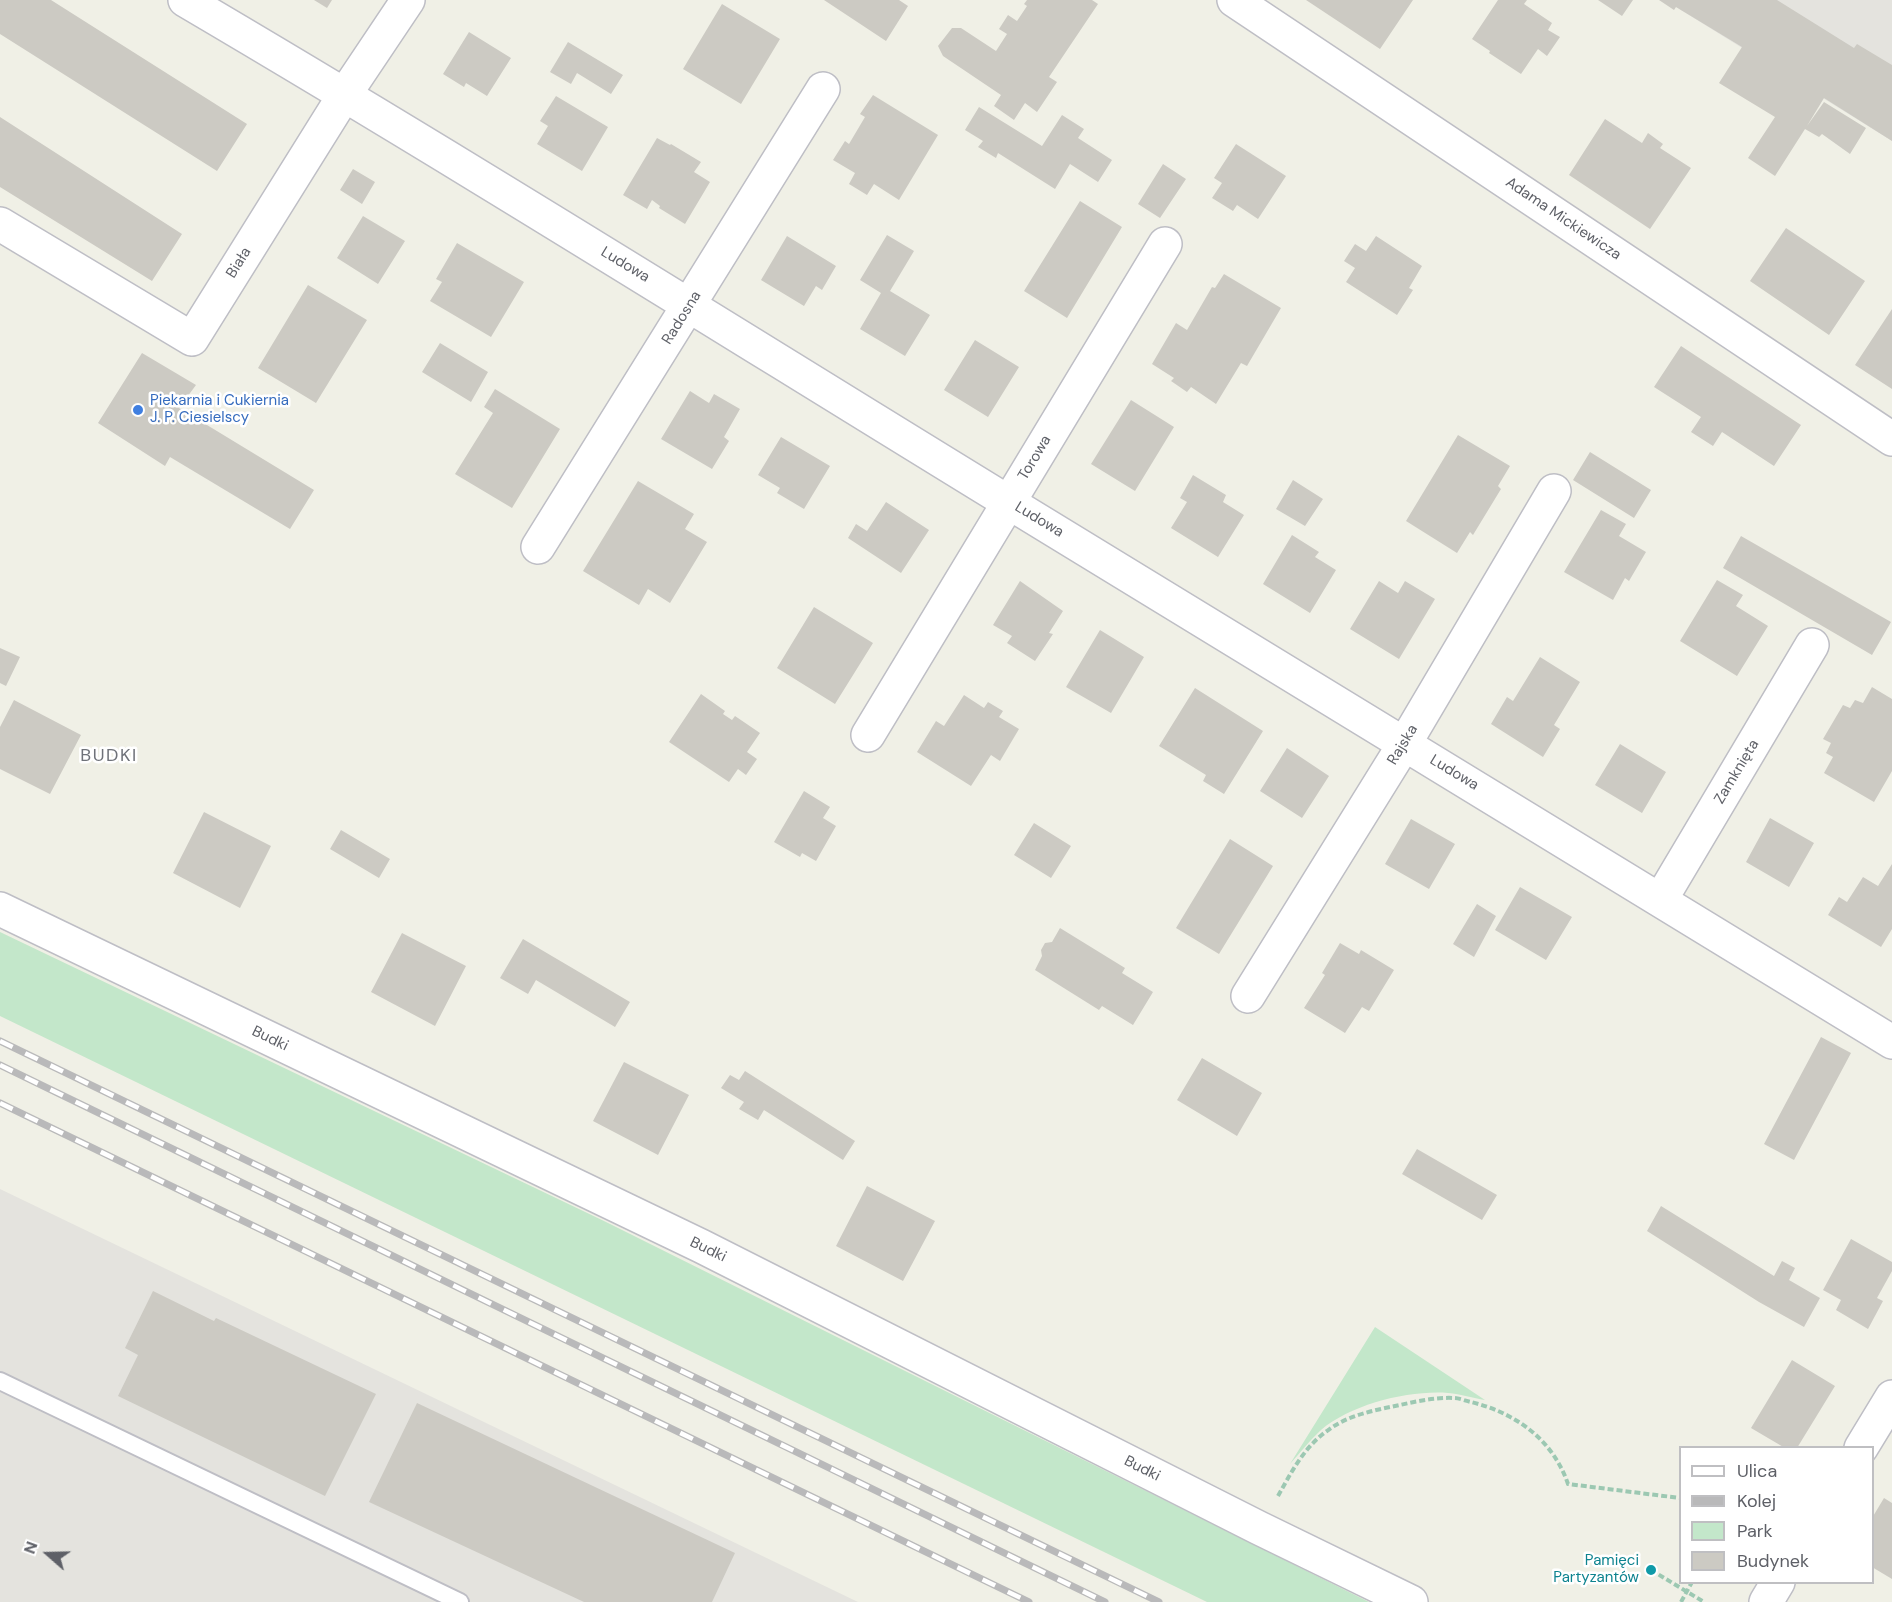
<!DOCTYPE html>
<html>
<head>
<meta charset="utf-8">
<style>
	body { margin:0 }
	#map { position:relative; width:1892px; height:1602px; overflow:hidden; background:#f0f0e6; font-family:"DM Sans",sans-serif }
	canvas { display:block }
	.legend { position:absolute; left:1679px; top:1446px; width:195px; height:138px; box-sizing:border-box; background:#fff; border:2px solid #bfbfc2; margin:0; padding:8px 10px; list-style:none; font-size:18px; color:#5e6067 }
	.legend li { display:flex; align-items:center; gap:12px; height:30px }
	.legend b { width:30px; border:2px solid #bfbfc2 }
	.north { position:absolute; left:18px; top:1524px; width:60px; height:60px; -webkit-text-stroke:4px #fff; paint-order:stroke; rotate:290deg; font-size:16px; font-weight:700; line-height:24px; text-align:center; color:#5e6067 }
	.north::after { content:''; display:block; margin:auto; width:21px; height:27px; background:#5e6067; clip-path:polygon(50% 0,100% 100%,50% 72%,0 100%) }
</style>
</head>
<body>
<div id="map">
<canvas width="1892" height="1602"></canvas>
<ul class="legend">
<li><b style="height:8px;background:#fff"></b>Ulica</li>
<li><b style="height:8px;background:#b9b9ba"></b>Kolej</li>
<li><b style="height:16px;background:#c3e7ca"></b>Park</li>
<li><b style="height:16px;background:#cccac3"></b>Budynek</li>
</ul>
<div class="north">N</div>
</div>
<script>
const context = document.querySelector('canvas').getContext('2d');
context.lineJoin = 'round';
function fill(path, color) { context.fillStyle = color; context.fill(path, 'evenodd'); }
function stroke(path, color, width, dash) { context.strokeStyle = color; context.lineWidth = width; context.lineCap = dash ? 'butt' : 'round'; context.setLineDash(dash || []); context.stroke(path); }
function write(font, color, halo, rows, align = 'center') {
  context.font = font + ' "DM Sans",sans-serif'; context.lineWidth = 5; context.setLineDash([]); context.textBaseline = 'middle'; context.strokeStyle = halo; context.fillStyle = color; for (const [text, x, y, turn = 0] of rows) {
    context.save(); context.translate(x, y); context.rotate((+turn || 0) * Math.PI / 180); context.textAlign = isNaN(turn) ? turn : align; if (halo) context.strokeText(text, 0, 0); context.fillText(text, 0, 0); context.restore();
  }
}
const industrial = new Path2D(`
	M 1681,0 L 1892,0 L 1892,141 L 1676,7 Z
	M 0,1189 L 858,1602 L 0,1602 Z`);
const green = new Path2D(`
	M 0,932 L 604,1221 L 1369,1602 L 1207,1602 L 0,1016 Z
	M 1375,1327 L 1485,1400 C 1473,1398 1461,1394 1448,1393 C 1409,1390 1352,1404 1321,1430 C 1310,1440 1300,1453 1290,1464 Z`);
const building = new Path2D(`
	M 0,0 L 51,0 L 247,124 L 217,171 L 0,34 Z
	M 314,0 L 332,0 L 327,8 Z
	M 824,0 L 899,0 L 908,6 L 886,41 Z
	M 1027,0 L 1092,0 L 1098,4 L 1049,77 L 1057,82 L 1037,112 L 1025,103 L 1014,120 L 994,106 L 1001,95 L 943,56 L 938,46 L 952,28 L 961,28 L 996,51 L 1007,34 L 999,29 L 1008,15 L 1017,21 L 1027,6 L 1024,4 Z
	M 1306,0 L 1413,0 L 1380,49 Z
	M 1498,0 L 1527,0 L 1524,4 L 1552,23 L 1548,30 L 1560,37 L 1547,56 L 1538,49 L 1521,74 L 1489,53 L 1490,51 L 1472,39 Z
	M 1598,0 L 1633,0 L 1622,16 Z
	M 1659,0 L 1777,0 L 1854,48 L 1857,44 L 1892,65 L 1892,141 L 1824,98 L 1807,126 L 1824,102 L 1866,128 L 1850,154 L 1822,134 L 1819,137 L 1805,129 L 1775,176 L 1748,158 L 1775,117 L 1719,83 L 1742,47 L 1676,7 L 1674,10 Z
	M 722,4 L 780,39 L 741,104 L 683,69 Z
	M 469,32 L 511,58 L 487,96 L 466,83 L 464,87 L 443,74 Z
	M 568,42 L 623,75 L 611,94 L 577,73 L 571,84 L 550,72 Z
	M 873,95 L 938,135 L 899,200 L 874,184 L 867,195 L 849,184 L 855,173 L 833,160 L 845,141 L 849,144 L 865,117 L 860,114 Z
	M 556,96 L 608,127 L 582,171 L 537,144 L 548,126 L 540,121 Z
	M 979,107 L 1042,146 L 1062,115 L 1084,129 L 1078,138 L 1112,160 L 1098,182 L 1070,164 L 1055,189 L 998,153 L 996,158 L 978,147 L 983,141 L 965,130 Z
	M 0,117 L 182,234 L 152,281 L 0,187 Z
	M 1605,119 L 1642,143 L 1648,133 L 1663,144 L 1660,148 L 1691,168 L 1650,229 L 1569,175 Z
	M 657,138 L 670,145 L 671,144 L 701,162 L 694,172 L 710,182 L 685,224 L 659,208 L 660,206 L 652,200 L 647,209 L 623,195 Z
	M 1236,144 L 1286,176 L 1258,219 L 1237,205 L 1233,211 L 1212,198 L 1222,183 L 1214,178 Z
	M 1163,164 L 1186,179 L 1160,218 L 1138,204 Z
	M 353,169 L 375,182 L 362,204 L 340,190 Z
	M 1080,201 L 1122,227 L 1067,318 L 1024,291 Z
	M 363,216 L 405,241 L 378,284 L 337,258 Z
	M 1786,228 L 1865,281 L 1829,335 L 1750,281 Z
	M 887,235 L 914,251 L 890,291 L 930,315 L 905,356 L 860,329 L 881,293 L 860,280 Z
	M 787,236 L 836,266 L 822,290 L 816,286 L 804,306 L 761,280 Z
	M 1376,236 L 1422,266 L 1409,288 L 1413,290 L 1397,315 L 1346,282 L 1355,268 L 1344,261 L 1355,244 L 1366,251 Z
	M 457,243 L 524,282 L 491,337 L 430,301 L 442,282 L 436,279 Z
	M 1224,274 L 1281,308 L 1247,366 L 1241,363 L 1216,404 L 1191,387 L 1187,392 L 1171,381 L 1174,378 L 1152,364 L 1176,323 L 1187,330 L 1212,287 L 1215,288 Z
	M 308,285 L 367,320 L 316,403 L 258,368 Z
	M 1892,309 L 1892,389 L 1855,365 Z
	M 975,340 L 1019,367 L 988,417 L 944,390 Z
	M 440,343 L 488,372 L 471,402 L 422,372 Z
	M 1681,346 L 1801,425 L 1774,466 L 1722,432 L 1713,446 L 1691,432 L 1701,417 L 1654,387 Z
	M 142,353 L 196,385 L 179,408 L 314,490 L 290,529 L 170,457 L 165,466 L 98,423 Z
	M 495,389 L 560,429 L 512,508 L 455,474 L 493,413 L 484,407 Z
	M 690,391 L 709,403 L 714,394 L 740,409 L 724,437 L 729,441 L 712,469 L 661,439 Z
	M 1131,400 L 1174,427 L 1135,491 L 1091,464 Z
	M 1458,435 L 1510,466 L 1498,486 L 1501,489 L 1473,535 L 1470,532 L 1457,553 L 1406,521 Z
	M 781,437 L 830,466 L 804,509 L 777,493 L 780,488 L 758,475 Z
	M 1590,452 L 1651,490 L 1634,518 L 1573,480 Z
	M 1193,475 L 1226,495 L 1223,502 L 1244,515 L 1218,557 L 1171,528 L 1187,502 L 1180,498 Z
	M 1293,480 L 1323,499 L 1305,526 L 1276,509 Z
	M 638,481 L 694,514 L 685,529 L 707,542 L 670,603 L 648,589 L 639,605 L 583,571 Z
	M 886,502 L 929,530 L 901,573 L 848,538 L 856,524 L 867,531 Z
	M 1601,510 L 1626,524 L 1619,536 L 1646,552 L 1629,581 L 1625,578 L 1613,600 L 1564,572 Z
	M 1292,535 L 1319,552 L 1315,557 L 1336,570 L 1310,613 L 1263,584 Z
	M 1741,536 L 1891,622 L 1872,655 L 1723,568 Z
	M 1717,580 L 1743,595 L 1736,606 L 1768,626 L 1737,676 L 1680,641 Z
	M 1020,581 L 1063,611 L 1049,633 L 1053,634 L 1035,661 L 1007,643 L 1012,636 L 993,625 Z
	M 1379,581 L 1398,593 L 1405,581 L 1435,599 L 1399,659 L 1350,629 Z
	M 814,607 L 873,643 L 835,704 L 777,668 Z
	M 1100,630 L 1144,657 L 1111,713 L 1066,687 Z
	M 0,648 L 20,657 L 6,686 L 0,683 Z
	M 1540,657 L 1580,682 L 1554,725 L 1560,729 L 1543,757 L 1491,724 L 1507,697 L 1513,701 Z
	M 1872,687 L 1892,699 L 1892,771 L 1874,802 L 1824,773 L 1833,757 L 1826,753 L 1831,743 L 1823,739 L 1843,705 L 1850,708 L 1855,700 L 1863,703 Z
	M 1195,688 L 1263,731 L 1224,794 L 1203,781 L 1206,775 L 1159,746 Z
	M 701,694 L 725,711 L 723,714 L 732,720 L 735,716 L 760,733 L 747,752 L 757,759 L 746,775 L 738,769 L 729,782 L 669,742 Z
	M 964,695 L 984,708 L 988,702 L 1003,711 L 999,717 L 1019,729 L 1000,761 L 991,755 L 971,786 L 917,752 L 936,721 L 944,726 Z
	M 14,700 L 81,735 L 50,794 L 0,769 L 0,727 Z
	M 1620,744 L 1666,772 L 1642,813 L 1595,785 Z
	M 1287,748 L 1329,776 L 1302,818 L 1260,791 Z
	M 804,791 L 830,807 L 823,818 L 836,826 L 816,861 L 802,853 L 800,857 L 774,842 Z
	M 204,812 L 271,846 L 240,908 L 173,873 Z
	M 1770,818 L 1814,843 L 1789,887 L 1746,862 Z
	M 1411,819 L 1455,844 L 1429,889 L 1385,864 Z
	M 1034,823 L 1071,846 L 1051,878 L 1014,855 Z
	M 341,830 L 390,859 L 379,878 L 330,849 Z
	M 1230,839 L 1273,866 L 1219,954 L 1176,928 Z
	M 1892,864 L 1892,929 L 1881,947 L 1828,915 L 1839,897 L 1847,902 L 1863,877 L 1878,886 Z
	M 1520,887 L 1572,917 L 1546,960 L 1495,930 Z
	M 1477,904 L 1496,916 L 1474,957 L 1453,944 Z
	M 1060,928 L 1125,968 L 1122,973 L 1153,992 L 1133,1025 L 1102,1006 L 1099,1010 L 1035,970 L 1042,956 L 1041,950 L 1045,943 L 1052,942 Z
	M 402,933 L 466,966 L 435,1026 L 371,992 Z
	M 523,939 L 630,1002 L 615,1027 L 536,980 L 528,994 L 500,978 Z
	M 1340,943 L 1359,954 L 1361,950 L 1394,970 L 1369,1011 L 1362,1007 L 1345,1033 L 1304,1008 L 1325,975 L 1322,973 Z
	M 1821,1037 L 1851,1053 L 1794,1160 L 1764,1144 Z
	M 1202,1058 L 1262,1093 L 1237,1136 L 1177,1100 Z
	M 624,1062 L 689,1095 L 658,1155 L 593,1121 Z
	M 745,1071 L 855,1141 L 843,1160 L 764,1110 L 758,1120 L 739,1109 L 744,1102 L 721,1088 L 730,1075 L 739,1080 Z
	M 1417,1149 L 1497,1195 L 1482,1220 L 1402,1174 Z
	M 867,1186 L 935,1221 L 903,1281 L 836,1246 Z
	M 1661,1206 L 1774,1276 L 1782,1261 L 1795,1268 L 1789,1280 L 1820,1298 L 1804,1327 L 1759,1302 L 1647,1231 Z
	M 1851,1239 L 1892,1262 L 1892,1271 L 1877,1298 L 1883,1301 L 1868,1329 L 1836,1310 L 1841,1300 L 1823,1290 Z
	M 153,1291 L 214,1321 L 216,1318 L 376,1394 L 325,1496 L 118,1396 L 138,1355 L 125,1348 Z
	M 1792,1360 L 1835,1386 L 1797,1448 L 1785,1448 L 1751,1428 Z
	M 417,1403 L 735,1553 L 712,1602 L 584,1602 L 369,1502 Z
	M 1884,1498 L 1892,1503 L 1892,1579 L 1872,1567 L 1872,1518 Z`);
const path = new Path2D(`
	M 1278,1496 C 1291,1473 1304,1447 1327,1431 C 1346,1416 1371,1411 1395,1406 C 1414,1402 1434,1397 1454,1398 C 1459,1398 1466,1401 1471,1402 C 1516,1413 1553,1440 1568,1484 L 1680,1498
	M 1651,1570 L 1704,1602
	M 1681,1602 L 1692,1582`);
const service = new Path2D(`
	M 0,1381 L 460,1602`);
const minor = new Path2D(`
	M 185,0 C 462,163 734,334 1008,502 C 1302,683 1598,861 1892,1042
	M 1234,0 L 1892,439
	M 0,224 L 192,339 L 345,94 L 408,0
	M 538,547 L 823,89
	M 868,735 L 1165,244
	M 1661,899 L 1812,645
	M 0,909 L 701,1246 L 1259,1528 L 1411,1602
	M 1248,996 L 1405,743 L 1554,491
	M 1861,1448 L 1892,1397
	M 1766,1602 L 1778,1582`);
const rail = new Path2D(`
	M 0,1041 L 1159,1602
	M 0,1065 L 1105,1602
	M 0,1103 L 1029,1602`);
const markers = [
	[138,410,6,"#3f7fe0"],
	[1651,1570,6,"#0f9aa8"]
];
const streetNames = [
	["Adama Mickiewicza",1563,219,34],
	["Biała",239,263,-58],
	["Ludowa",625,265,31],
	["Radosna",682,318,-58],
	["Torowa",1035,458,-59],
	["Ludowa",1039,520,31],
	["Rajska",1403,745,-59],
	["Zamknięta",1737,772,-59],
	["Ludowa",1454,773,31],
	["Budki",270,1039,26],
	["Budki",708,1250,26],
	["Budki",1142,1469,27]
];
const shopNames = [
	["Piekarnia i Cukiernia",150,401],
	["J. P. Ciesielscy",150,418]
];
const cultureNames = [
	["Pamięci",1639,1561],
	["Partyzantów",1639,1578]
];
const quarterNames = [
	["BUDKI",109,756]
];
fill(industrial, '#e4e3de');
fill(green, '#c3e7ca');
fill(building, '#cccac3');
stroke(service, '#bebec5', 20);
stroke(minor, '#bebec5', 36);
stroke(path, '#9cc8b2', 4, [6, 3]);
stroke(service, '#fff', 16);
stroke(minor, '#fff', 33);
stroke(rail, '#b9b9ba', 7);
stroke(rail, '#fff', 4.5, [14]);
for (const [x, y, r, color] of markers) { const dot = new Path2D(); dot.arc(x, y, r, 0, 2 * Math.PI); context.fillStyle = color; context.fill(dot); stroke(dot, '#fff', 2); }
write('15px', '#5e6067', '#fff', streetNames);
write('15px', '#366cbe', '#fff', shopNames, 'left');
write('15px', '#0d838f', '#fff', cultureNames, 'right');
context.letterSpacing = '1.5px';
write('18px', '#6f7279', '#fff', quarterNames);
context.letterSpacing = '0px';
</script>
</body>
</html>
